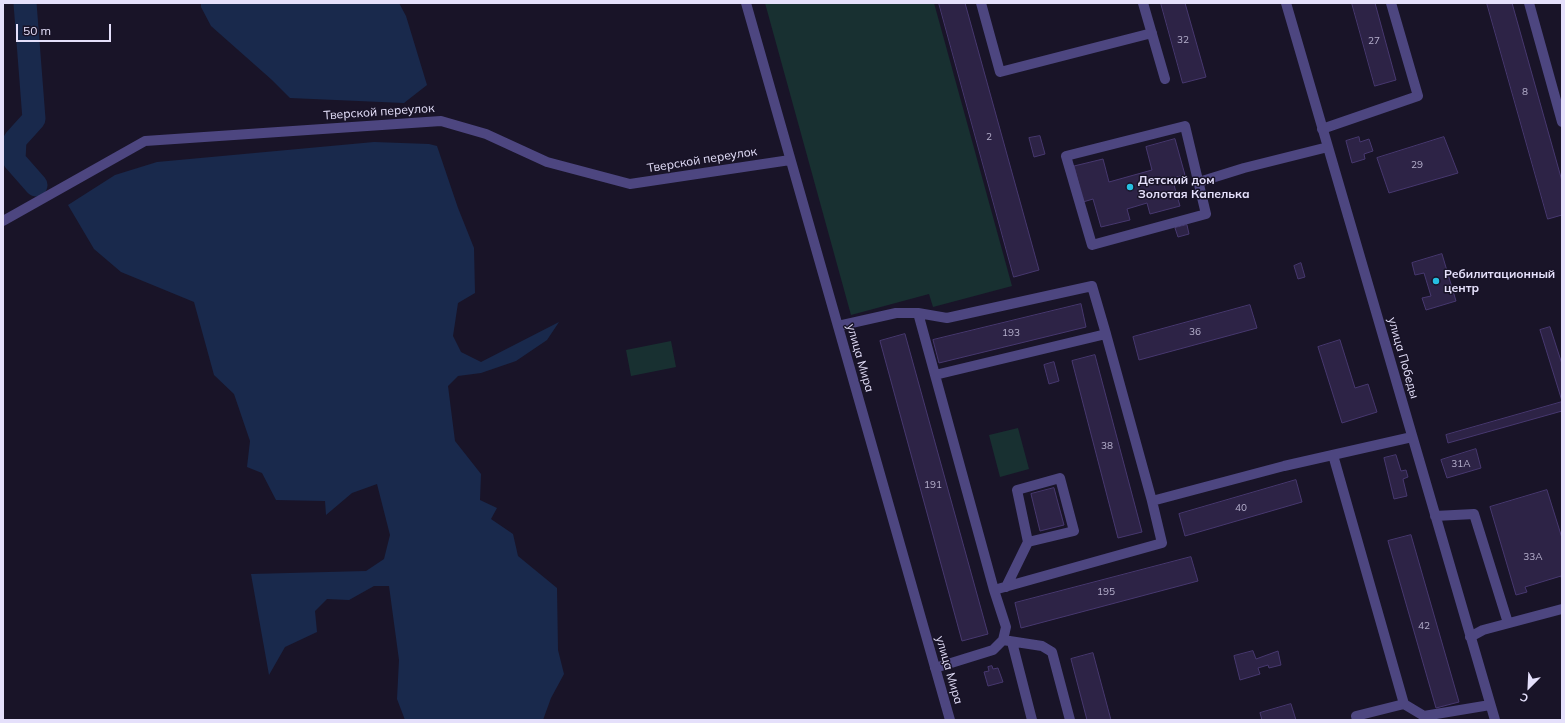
<!DOCTYPE html>
<html>
<head>
<meta charset="utf-8">
<style>
	body { margin:0 }
	#map { position:relative; width:1565px; height:723px; overflow:hidden; background:#191428; font-family:Mulish,sans-serif }
	canvas { display:block }
	.frame { position:absolute; inset:0; border:4px solid #e5e0fb; pointer-events:none }
	.north { position:absolute; left:1509px; top:667px; width:40px; height:40px; -webkit-text-stroke:3px #191428; paint-order:stroke; rotate:204deg; font-size:11px; font-weight:700; line-height:16px; text-align:center; color:#e5e0fb }
	.north::after { content:''; display:block; margin:auto; width:14px; height:18px; background:#e5e0fb; clip-path:polygon(50% 0,100% 100%,50% 72%,0 100%) }
	.scale { position:absolute; left:16px; top:24px; width:95px; height:18px; box-sizing:border-box; border:2px solid #e5e0fb; border-top:0; padding-left:5px; font-size:12px; line-height:14px; white-space:nowrap; color:#e5e0fb; -webkit-text-stroke:3px #191428; paint-order:stroke }
</style>
</head>
<body>
<div id="map">
<canvas width="1565" height="723"></canvas>
<div class="frame"></div>
<div class="north">С</div>
<div class="scale">50 m</div>
</div>
<script>
const context = document.querySelector('canvas').getContext('2d');
context.lineJoin = 'round';
function fill(path, color) { context.fillStyle = color; context.fill(path, 'evenodd'); }
function stroke(path, color, width, dash) { context.strokeStyle = color; context.lineWidth = width; context.lineCap = dash ? 'butt' : 'round'; context.setLineDash(dash || []); context.stroke(path); }
function write(font, color, halo, rows, align = 'center') {
  context.font = font + ' Mulish,sans-serif'; context.lineWidth = 3; context.setLineDash([]); context.textBaseline = 'middle'; context.strokeStyle = halo; context.fillStyle = color; for (const [text, x, y, turn = 0] of rows) {
    context.save(); context.translate(x, y); context.rotate((+turn || 0) * Math.PI / 180); context.textAlign = isNaN(turn) ? turn : align; if (halo) context.strokeText(text, 0, 0); context.fillText(text, 0, 0); context.restore();
  }
}
const green = new Path2D(`
	M 765,3 L 934,3 L 1012,286 L 933,307 L 929,294 L 851,315 Z
	M 671,341 L 676,367 L 631,376 L 626,350 Z
	M 1018,428 L 1029,469 L 1000,477 L 989,435 Z`);
const water = new Path2D(`
	M 201,3 L 399,3 L 406,16 L 427,85 L 404,103 L 290,98 L 272,80 L 211,26 L 201,7 Z
	M 374,142 L 429,144 L 437,146 L 458,208 L 474,248 L 475,293 L 458,303 L 453,336 L 461,352 L 481,362 L 559,322 L 547,340 L 516,361 L 481,373 L 458,376 L 448,386 L 455,441 L 481,474 L 480,500 L 497,508 L 491,519 L 513,534 L 518,556 L 557,588 L 558,650 L 564,674 L 551,698 L 543,720 L 405,720 L 397,699 L 399,660 L 389,586 L 374,586 L 349,600 L 327,599 L 315,611 L 317,632 L 285,647 L 269,675 L 251,574 L 366,571 L 384,559 L 390,535 L 377,484 L 352,493 L 326,515 L 325,501 L 276,500 L 262,473 L 247,467 L 250,441 L 234,394 L 214,375 L 194,302 L 121,272 L 94,249 L 68,205 L 115,175 L 157,162 Z`);
const river = new Path2D(`
	M 25,3 L 34,119 L 15,140 L 14,160 L 36,185`);
const building = new Path2D(`
	M 939,3 L 965,3 L 1039,270 L 1014,277 Z
	M 1161,3 L 1185,3 L 1206,77 L 1183,83 Z
	M 1352,3 L 1375,3 L 1396,80 L 1375,86 Z
	M 1487,3 L 1512,3 L 1562,181 L 1562,215 L 1548,219 Z
	M 1040,136 L 1045,154 L 1034,157 L 1029,138 Z
	M 1359,137 L 1360,142 L 1369,139 L 1373,151 L 1364,154 L 1365,159 L 1352,163 L 1346,141 Z
	M 1444,137 L 1458,173 L 1389,193 L 1377,158 Z
	M 1175,139 L 1185,175 L 1172,178 L 1180,206 L 1150,214 L 1147,203 L 1127,209 L 1130,220 L 1101,227 L 1093,199 L 1083,202 L 1074,166 L 1103,159 L 1109,182 L 1152,170 L 1146,147 Z
	M 1187,225 L 1189,234 L 1178,237 L 1175,228 Z
	M 1442,254 L 1456,301 L 1426,310 L 1422,298 L 1431,296 L 1424,273 L 1415,275 L 1412,263 Z
	M 1301,263 L 1305,277 L 1298,279 L 1294,266 Z
	M 1081,304 L 1086,327 L 939,363 L 933,340 Z
	M 1250,305 L 1257,328 L 1139,360 L 1133,337 Z
	M 1550,327 L 1562,364 L 1562,401 L 1540,330 Z
	M 905,334 L 988,634 L 962,641 L 880,341 Z
	M 1340,340 L 1355,388 L 1368,384 L 1377,412 L 1342,423 L 1318,347 Z
	M 1095,355 L 1142,532 L 1118,538 L 1072,361 Z
	M 1054,362 L 1059,381 L 1049,384 L 1044,365 Z
	M 1562,402 L 1562,411 L 1448,443 L 1446,435 Z
	M 1476,449 L 1481,468 L 1447,478 L 1441,460 Z
	M 1396,455 L 1401,471 L 1406,470 L 1408,477 L 1403,479 L 1407,496 L 1394,499 L 1384,458 Z
	M 1296,480 L 1302,502 L 1185,536 L 1179,514 Z
	M 1054,488 L 1064,525 L 1040,531 L 1031,494 Z
	M 1547,490 L 1562,538 L 1562,581 L 1561,576 L 1525,587 L 1527,592 L 1516,595 L 1490,507 Z
	M 1411,535 L 1459,702 L 1436,708 L 1388,541 Z
	M 1191,557 L 1198,581 L 1021,628 L 1015,603 Z
	M 1253,651 L 1256,659 L 1278,651 L 1281,665 L 1269,668 L 1268,665 L 1258,668 L 1260,674 L 1240,680 L 1234,656 Z
	M 1093,653 L 1111,720 L 1087,720 L 1071,659 Z
	M 992,666 L 993,669 L 998,668 L 1003,682 L 988,686 L 984,672 L 989,671 L 988,667 Z
	M 1291,704 L 1296,720 L 1262,720 L 1260,713 Z`);
const minor = new Path2D(`
	M 746,3 L 950,720
	M 981,3 L 1000,72 L 1152,33
	M 1143,3 L 1165,79
	M 1286,3 L 1495,720
	M 1529,3 L 1562,122
	M 1185,126 L 1206,214 L 1092,245 L 1066,156 Z
	M 1322,129 L 1418,96 L 1391,3
	M 1199,182 L 1244,168 L 1328,147
	M 3,221 L 145,141 L 441,121 L 486,134 L 547,162 L 630,184 L 790,160
	M 918,313 L 994,590 L 1006,627 L 1003,640 L 993,650 L 935,668
	M 838,326 L 896,313 L 918,313 L 947,318 L 1092,286 L 1106,334 L 935,375
	M 1106,334 L 1152,501
	M 1333,455 L 1404,704
	M 1435,516 L 1474,514 L 1508,623
	M 1006,587 L 1028,542 L 1074,531 L 1060,478 L 1017,490 L 1028,542
	M 994,590 L 1162,543 L 1152,501 L 1284,466 L 1412,437
	M 1470,637 L 1483,630 L 1562,609
	M 1003,640 L 1042,646 L 1052,652 L 1070,720
	M 1012,642 L 1032,720
	M 1357,720 L 1356,716 L 1404,704 L 1424,716 L 1490,705`);
const markers = [
	[1130,187,4,"#26bfe1"],
	[1436,281,4,"#26bfe1"]
];
const numberNames = [
	["32",1183,40],
	["27",1374,41],
	["8",1525,92],
	["2",989,137],
	["29",1417,165],
	["36",1195,332],
	["193",1011,333],
	["38",1107,446],
	["31А",1461,464],
	["191",933,485],
	["40",1241,508],
	["33А",1533,557],
	["195",1106,592],
	["42",1424,626]
];
const streetNames = [
	["Тверской переулок",379,112,-4],
	["Тверской переулок",702,160,-9],
	["улица Мира",860,358,74],
	["улица Победы",1403,358,74],
	["улица Мира",949,670,74]
];
const poiNames = [
	["Детский дом",1138,180],
	["Золотая Капелька",1138,194],
	["Ребилитационный",1444,274],
	["центр",1444,288]
];
fill(green, '#183031');
fill(water, '#19294c');
stroke(river, '#19294c', 23);
fill(building, '#2d2346');
stroke(building, '#47386f', 1);
stroke(minor, '#4d4680', 10);
for (const [x, y, r, color] of markers) { const dot = new Path2D(); dot.arc(x, y, r, 0, 2 * Math.PI); context.fillStyle = color; context.fill(dot); stroke(dot, '#191428', 1.5); }
write('10px', '#b7b1ce', null, numberNames);
write('12px', '#e5e0fb', '#191428', streetNames);
write('bold 12px', '#e5e0fb', '#191428', poiNames, 'left');
</script>
</body>
</html>
